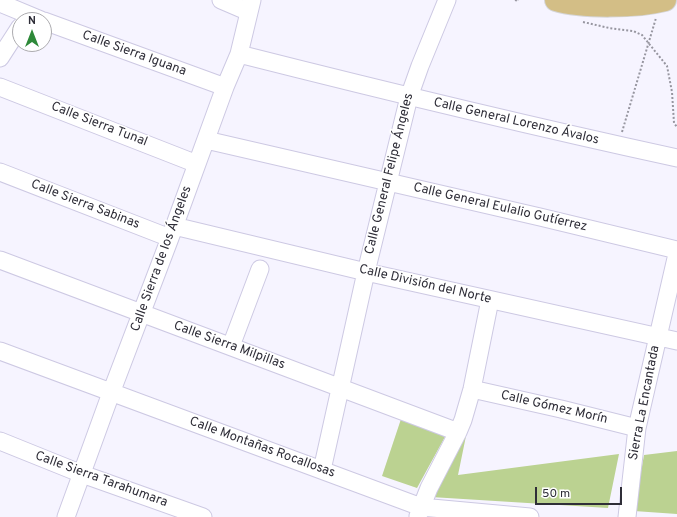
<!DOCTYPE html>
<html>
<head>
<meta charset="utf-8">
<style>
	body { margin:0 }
	#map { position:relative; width:677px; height:517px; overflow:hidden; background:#f6f4ff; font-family:Overpass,sans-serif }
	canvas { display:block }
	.north { position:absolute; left:12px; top:12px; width:40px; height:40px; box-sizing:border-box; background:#fff; border:1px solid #acabaf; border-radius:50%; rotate:0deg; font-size:11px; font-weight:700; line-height:16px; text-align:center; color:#2f2e38 }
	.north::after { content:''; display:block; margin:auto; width:14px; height:18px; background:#2e8939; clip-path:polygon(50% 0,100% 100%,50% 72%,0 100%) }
	.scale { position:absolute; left:535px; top:487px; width:87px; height:18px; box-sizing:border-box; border:2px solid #2f2e38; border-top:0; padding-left:5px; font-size:12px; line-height:14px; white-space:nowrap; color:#2f2e38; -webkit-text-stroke:3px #fff; paint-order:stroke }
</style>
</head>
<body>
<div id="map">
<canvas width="677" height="517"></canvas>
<div class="north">N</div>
<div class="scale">50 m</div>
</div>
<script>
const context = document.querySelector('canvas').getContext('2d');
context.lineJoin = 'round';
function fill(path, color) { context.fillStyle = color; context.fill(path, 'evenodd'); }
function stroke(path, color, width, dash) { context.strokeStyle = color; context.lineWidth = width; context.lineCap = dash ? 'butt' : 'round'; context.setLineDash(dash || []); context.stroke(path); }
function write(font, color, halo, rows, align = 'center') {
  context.font = font + ' Overpass,sans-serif'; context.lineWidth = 3; context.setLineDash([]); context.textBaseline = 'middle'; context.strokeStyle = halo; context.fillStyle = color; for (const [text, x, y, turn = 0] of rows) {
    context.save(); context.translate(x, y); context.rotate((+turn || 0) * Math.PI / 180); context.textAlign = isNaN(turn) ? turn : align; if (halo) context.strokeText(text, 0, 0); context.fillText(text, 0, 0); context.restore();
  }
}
const green = new Path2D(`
	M 402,416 L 446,435 L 417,488 L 382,476 Z
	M 466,436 L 458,475 L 619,454 L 608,508 L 431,497 Z
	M 677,451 L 677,514 L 634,511 L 644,455 Z`);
const path = new Path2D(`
	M 515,0 L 518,1 L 518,0
	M 583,22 L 609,28 L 633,31 L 642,35 L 667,66 L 672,92 L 674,123 L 677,127
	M 622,132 L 656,18`);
const minor = new Path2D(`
	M 221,0 L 249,12
	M 0,3 L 41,20
	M 44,21 L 225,87
	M 239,54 C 385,91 530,126 677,158
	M 0,58 L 20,27
	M 0,87 L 197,164
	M 206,140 L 540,217 L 677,250
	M 0,172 L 170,238
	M 174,226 L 366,272 L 677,341
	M 0,260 L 458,432
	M 231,346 L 260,269
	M 0,351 L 421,507 L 530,517
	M 472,389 L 561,409 L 637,428
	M 0,441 L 82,474 L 203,517
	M 322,470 L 366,272 L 409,97 L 420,66 L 447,0
	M 418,516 L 429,488 L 458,432 L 463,420 L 472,389 L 490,300
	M 66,517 L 111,393 L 170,238 L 225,87 L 239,54 L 252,0
	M 627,517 L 637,428 L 677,254`);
const major = new Path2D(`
	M 556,0 C 582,8 638,7 665,0`);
const streetNames = [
	["Calle Sierra Iguana",134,54,20],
	["Calle General Lorenzo Ávalos",516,122,13],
	["Calle Sierra Tunal",99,125,21],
	["Calle General Felipe Ángeles",390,174,-76],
	["Calle Sierra Sabinas",85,205,21],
	["Calle General Eulalio Gutíerrez",500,208,13],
	["Calle Sierra de los Ángeles",162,259,-70],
	["Calle División del Norte",425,285,13],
	["Calle Sierra Milpillas",229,346,20],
	["Sierra La Encantada",645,403,-79],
	["Calle Gómez Morín",554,408,13],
	["Calle Montañas Rocallosas",262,448,20],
	["Calle Sierra Tarahumara",101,480,20]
];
fill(green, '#bbd291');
stroke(minor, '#cdc9e3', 19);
stroke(major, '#d5d5d7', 24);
stroke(path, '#9796a0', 2, [2, 2]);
stroke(minor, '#fff', 17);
stroke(major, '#d3be86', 22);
write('13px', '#2f2e38', '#fff', streetNames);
</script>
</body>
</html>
